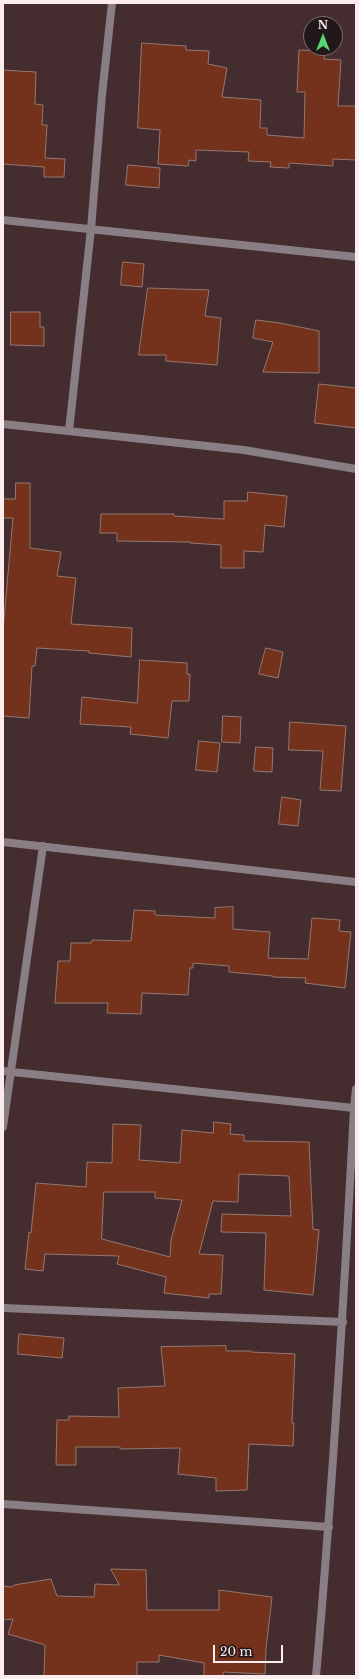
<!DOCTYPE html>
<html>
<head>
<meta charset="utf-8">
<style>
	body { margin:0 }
	#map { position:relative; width:359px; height:1679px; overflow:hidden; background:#442c2f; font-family:"Libre Baskerville",serif }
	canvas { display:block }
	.frame { position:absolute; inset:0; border:4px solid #fceced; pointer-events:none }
	.north { position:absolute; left:303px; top:16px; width:40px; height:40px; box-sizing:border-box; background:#231819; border:1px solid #7a6d6e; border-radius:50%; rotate:0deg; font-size:11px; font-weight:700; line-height:16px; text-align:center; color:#fceced }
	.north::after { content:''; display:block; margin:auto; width:14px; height:18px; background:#58d570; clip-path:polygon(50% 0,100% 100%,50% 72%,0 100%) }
	.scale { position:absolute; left:213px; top:1645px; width:70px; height:18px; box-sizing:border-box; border:2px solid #fceced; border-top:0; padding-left:5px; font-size:12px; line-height:14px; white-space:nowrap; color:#fceced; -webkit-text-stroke:3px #231819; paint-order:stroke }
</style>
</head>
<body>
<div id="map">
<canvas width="359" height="1679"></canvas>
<div class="frame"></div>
<div class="north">N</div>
<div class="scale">20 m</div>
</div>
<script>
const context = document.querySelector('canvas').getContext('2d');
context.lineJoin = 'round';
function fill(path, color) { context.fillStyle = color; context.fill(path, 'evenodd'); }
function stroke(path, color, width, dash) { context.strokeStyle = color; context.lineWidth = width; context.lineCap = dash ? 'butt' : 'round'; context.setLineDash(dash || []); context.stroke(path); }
const building = new Path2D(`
	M 142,43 L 186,46 L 186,50 L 209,51 L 208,64 L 227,68 L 222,97 L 261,100 L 260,128 L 267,128 L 267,135 L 304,138 L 305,92 L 297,92 L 299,50 L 325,51 L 324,59 L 341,60 L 338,106 L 356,106 L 356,160 L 333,159 L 333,166 L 289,163 L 289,168 L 270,167 L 271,162 L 248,161 L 249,152 L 196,150 L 196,161 L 189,160 L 188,166 L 158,164 L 160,130 L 138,128 Z
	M 3,70 L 36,72 L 35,104 L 43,105 L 42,125 L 47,125 L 45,158 L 65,159 L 64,177 L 44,177 L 44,167 L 3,164 Z
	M 128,165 L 160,168 L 159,188 L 126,185 Z
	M 123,262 L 144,264 L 142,287 L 121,285 Z
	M 148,288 L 209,290 L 205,316 L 221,318 L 217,365 L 166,361 L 166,355 L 139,355 Z
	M 11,312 L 40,312 L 40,327 L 44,327 L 44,346 L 11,345 Z
	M 256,320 L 280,323 L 319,331 L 319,373 L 263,372 L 273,342 L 253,338 Z
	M 319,384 L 356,388 L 356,428 L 315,423 Z
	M 16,483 L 30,483 L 30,548 L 61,552 L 57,576 L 76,578 L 71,624 L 132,628 L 131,657 L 89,653 L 89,651 L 37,648 L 35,666 L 32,666 L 29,718 L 3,716 L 3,630 L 13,518 L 3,518 L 3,499 L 15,499 Z
	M 248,492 L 287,496 L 284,527 L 265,525 L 263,552 L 244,551 L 244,568 L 221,568 L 221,545 L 190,543 L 190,542 L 117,541 L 117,533 L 100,533 L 101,514 L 174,514 L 174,516 L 224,519 L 224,501 L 247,501 Z
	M 266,648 L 283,652 L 278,678 L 259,674 Z
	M 140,660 L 187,663 L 187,674 L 190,674 L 189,701 L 172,701 L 168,738 L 130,734 L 131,727 L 80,724 L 82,697 L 137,703 Z
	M 223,716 L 241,717 L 240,743 L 222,742 Z
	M 290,722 L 346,726 L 341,791 L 320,790 L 323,751 L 289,750 Z
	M 199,741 L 220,743 L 217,772 L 196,770 Z
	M 256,747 L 273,748 L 272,772 L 254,771 Z
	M 282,797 L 301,800 L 298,826 L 279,824 Z
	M 233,907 L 233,929 L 270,932 L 268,958 L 308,959 L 312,918 L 340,920 L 339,931 L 351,932 L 345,988 L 305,983 L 306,978 L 273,977 L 273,976 L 229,972 L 229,966 L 193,963 L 193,968 L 190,968 L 188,995 L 142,993 L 141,1014 L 107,1013 L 108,1003 L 55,1003 L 58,961 L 70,961 L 71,943 L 91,943 L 92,940 L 131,941 L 134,910 L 155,911 L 155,915 L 215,918 L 215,908 Z
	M 214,1122 L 231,1124 L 230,1134 L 244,1135 L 244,1141 L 309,1142 L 313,1229 L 319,1230 L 313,1295 L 264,1290 L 266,1233 L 221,1232 L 222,1214 L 291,1216 L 289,1176 L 239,1174 L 238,1202 L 213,1201 L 199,1254 L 223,1255 L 221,1294 L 209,1294 L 209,1298 L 164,1293 L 166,1277 L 117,1264 L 119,1256 L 45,1254 L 43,1271 L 25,1269 L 29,1232 L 31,1233 L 36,1183 L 86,1187 L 87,1162 L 112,1163 L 113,1124 L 141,1125 L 139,1160 L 180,1163 L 182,1130 L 213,1133 ZM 104,1192 L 155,1192 L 155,1198 L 182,1200 L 171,1240 L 170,1257 L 102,1239 Z
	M 19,1334 L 64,1338 L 62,1358 L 18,1354 Z
	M 226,1346 L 226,1351 L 251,1351 L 251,1352 L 295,1354 L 292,1423 L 294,1423 L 293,1446 L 249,1444 L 247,1490 L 216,1491 L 216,1478 L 178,1474 L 180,1448 L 120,1449 L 120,1447 L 76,1447 L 76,1465 L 56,1465 L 57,1420 L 69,1420 L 69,1416 L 119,1417 L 118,1388 L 165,1386 L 161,1347 Z
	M 111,1569 L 146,1570 L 147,1610 L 219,1610 L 219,1590 L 272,1597 L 266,1649 L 265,1674 L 223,1672 L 223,1676 L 204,1676 L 204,1663 L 159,1655 L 159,1662 L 137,1662 L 137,1676 L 44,1676 L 45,1645 L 8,1634 L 13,1619 L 3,1620 L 3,1586 L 12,1587 L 14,1585 L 51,1579 L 57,1596 L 94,1597 L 95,1584 L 119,1585 Z`);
const street = new Path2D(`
	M 3,220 L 356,257
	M 3,424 L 244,450 L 356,469
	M 69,431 L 91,229 L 102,95 L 112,3
	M 3,842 L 356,882
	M 3,1071 L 354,1108
	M 3,1127 L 43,846
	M 3,1308 L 343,1322
	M 3,1504 L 329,1527
	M 316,1676 C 333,1487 344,1298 354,1108 L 356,1089`);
fill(building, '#74311c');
stroke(building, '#937971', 1);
stroke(street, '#897e84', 8);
</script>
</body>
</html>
